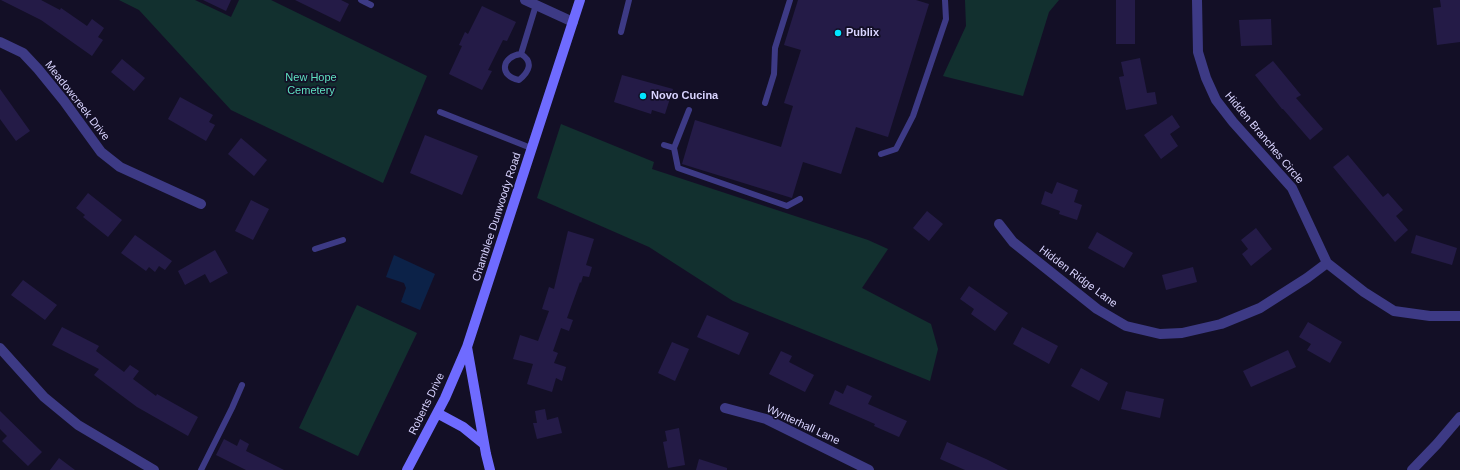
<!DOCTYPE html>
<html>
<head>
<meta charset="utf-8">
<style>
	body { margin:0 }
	canvas { display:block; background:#130f26 }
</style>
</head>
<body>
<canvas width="1460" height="470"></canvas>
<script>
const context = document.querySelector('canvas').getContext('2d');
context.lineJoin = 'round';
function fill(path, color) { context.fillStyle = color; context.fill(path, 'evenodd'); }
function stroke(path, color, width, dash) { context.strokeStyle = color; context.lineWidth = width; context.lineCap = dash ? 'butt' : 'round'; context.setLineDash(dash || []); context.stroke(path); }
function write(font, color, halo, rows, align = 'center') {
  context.font = font + ' Arial,sans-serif'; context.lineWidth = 3.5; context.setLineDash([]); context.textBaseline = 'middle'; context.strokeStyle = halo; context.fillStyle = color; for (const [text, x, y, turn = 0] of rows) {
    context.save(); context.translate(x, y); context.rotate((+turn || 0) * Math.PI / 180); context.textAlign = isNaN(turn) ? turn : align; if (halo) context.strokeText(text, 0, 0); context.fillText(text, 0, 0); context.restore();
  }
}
const green = new Path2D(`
	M 119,0 L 195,0 L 231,17 L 239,0 L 271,0 L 427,76 L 383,183 L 231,110 L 139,10 Z
	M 965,0 L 1059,0 L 1049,12 L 1023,96 L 943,76 L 966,26 Z
	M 561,124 L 654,162 L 652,169 L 868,240 L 888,249 L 862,288 L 931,324 L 938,349 L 930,381 L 733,301 L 649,247 L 537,198 Z
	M 357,305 L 417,333 L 358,456 L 299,428 Z`);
const water = new Path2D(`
	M 394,255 L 435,274 L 420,310 L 401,302 L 406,288 L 404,283 L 386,277 Z`);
const building = new Path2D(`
	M 1,0 L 41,0 L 60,10 L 61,8 L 87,26 L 92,19 L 104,28 L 98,37 L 103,40 L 92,56 L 41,20 Z
	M 203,0 L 231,0 L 226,11 Z
	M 295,0 L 341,0 L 349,4 L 340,22 Z
	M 798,0 L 916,0 L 929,4 L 888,137 L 856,127 L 841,174 L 803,162 L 792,198 L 682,164 L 695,120 L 781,147 L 793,106 L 784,103 L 801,50 L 784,45 Z
	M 1116,0 L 1135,0 L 1135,44 L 1116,44 Z
	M 1440,0 L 1460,0 L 1460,42 L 1437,45 L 1433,8 L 1441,7 Z
	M 482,6 L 516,22 L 507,41 L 503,40 L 488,70 L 492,71 L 482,90 L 449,74 L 462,46 L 459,45 L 465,32 L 468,34 Z
	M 1271,19 L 1272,45 L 1241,46 L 1239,20 Z
	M 1140,58 L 1147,93 L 1155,92 L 1157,104 L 1126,110 L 1119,77 L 1124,76 L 1121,62 Z
	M 122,59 L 145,78 L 134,91 L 111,72 Z
	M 1273,61 L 1301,95 L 1296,98 L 1323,129 L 1310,140 L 1283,109 L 1282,109 L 1255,75 Z
	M 622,75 L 673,89 L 665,114 L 652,110 L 651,114 L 614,102 Z
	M 0,89 L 30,131 L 16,141 L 0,119 Z
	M 180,97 L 213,115 L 209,122 L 215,125 L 206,141 L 168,119 Z
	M 1172,115 L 1180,127 L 1170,134 L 1178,146 L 1161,159 L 1144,135 Z
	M 425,135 L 478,156 L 462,195 L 410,173 Z
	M 241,138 L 267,160 L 254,176 L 228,154 Z
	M 1348,155 L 1383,197 L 1388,193 L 1403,210 L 1396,216 L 1408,230 L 1395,242 L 1333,167 Z
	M 1057,182 L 1078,190 L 1074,202 L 1082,205 L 1077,220 L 1059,214 L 1060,211 L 1041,204 L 1045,191 L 1052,194 Z
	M 88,193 L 122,220 L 108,237 L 83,217 L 85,215 L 76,208 Z
	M 251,200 L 269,209 L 253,240 L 235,231 Z
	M 927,211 L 943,224 L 929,241 L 913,228 Z
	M 1256,228 L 1272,249 L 1251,266 L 1242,254 L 1248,249 L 1241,240 Z
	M 568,231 L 594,239 L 586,265 L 592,267 L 589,277 L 583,276 L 581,283 L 580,282 L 567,318 L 573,320 L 569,331 L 561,328 L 553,351 L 558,353 L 554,363 L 566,367 L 562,381 L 556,378 L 552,392 L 527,384 L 533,364 L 513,359 L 520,335 L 538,341 L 549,311 L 542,309 L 549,287 L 554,289 Z
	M 1097,232 L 1133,253 L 1124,268 L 1088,248 Z
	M 135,235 L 172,261 L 165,270 L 159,266 L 155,272 L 149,267 L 146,271 L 121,253 Z
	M 1416,235 L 1457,248 L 1452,265 L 1411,253 Z
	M 215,250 L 228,273 L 210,283 L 205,274 L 185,285 L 178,271 Z
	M 1193,267 L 1197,282 L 1166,290 L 1162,275 Z
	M 23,280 L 57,305 L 45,320 L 11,295 Z
	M 969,286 L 1008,313 L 995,331 L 971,314 L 974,309 L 960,299 Z
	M 707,315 L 749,333 L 739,355 L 697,337 Z
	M 1308,322 L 1342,342 L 1330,363 L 1307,350 L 1311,344 L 1299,337 Z
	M 62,327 L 99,346 L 96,351 L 124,372 L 130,365 L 139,371 L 133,379 L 156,396 L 157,394 L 198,417 L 188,436 L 137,407 L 94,375 L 99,369 L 52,345 Z
	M 1022,327 L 1058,346 L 1049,364 L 1013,344 Z
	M 672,342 L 689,349 L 675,381 L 658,373 Z
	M 1288,350 L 1296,367 L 1251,387 L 1243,371 Z
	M 781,351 L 792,356 L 789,362 L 814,375 L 805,392 L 769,374 Z
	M 1081,368 L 1108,383 L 1099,401 L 1071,386 Z
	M 847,385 L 872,396 L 868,404 L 907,421 L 899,437 L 874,426 L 875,424 L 829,404 L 835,390 L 843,394 Z
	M 1126,391 L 1164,399 L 1160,418 L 1121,409 Z
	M 545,409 L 547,420 L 558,417 L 562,433 L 537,439 L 533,423 L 537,423 L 535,411 Z
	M 0,411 L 42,452 L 28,466 L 2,441 L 7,436 L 0,429 Z
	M 679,428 L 685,465 L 668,468 L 663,442 L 667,441 L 665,431 Z
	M 224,439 L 237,446 L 240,439 L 249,444 L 246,451 L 284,470 L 246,470 L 216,455 Z
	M 947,442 L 986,459 L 1008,470 L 965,470 L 940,459 Z
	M 59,458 L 75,470 L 50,470 Z
	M 699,459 L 727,468 L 727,470 L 696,470 Z`);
const lane = new Path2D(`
	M 361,0 L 371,5
	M 621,32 L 629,0
	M 521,54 C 534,62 529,72 519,80 C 498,76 502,56 521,54 L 536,5
	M 765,103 L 774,74 L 775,48 L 790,0
	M 440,112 L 531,148
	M 664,145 L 674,148 L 689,110
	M 674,148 L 678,168 L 787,206 L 800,199
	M 881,154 L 896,149 L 913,116 L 946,19 L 945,0
	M 315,249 L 343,240
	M 201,470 L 232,408 L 242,385`);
const street = new Path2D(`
	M 525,0 L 573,22
	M 1197,0 L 1198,52 L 1206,78 L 1216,100 L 1233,122 L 1292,188 L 1327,263 L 1364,292 L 1394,311 L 1430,316 L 1460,316
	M 0,42 L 23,53 L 38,69 L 64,101 L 101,152 L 120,167 L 201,204
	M 999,224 L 1013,242 L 1097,309 L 1126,326 L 1160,334 L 1182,333 L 1221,324 L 1260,308 L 1307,278 L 1327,263
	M 0,348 L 44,397 L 78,425 L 154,470
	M 725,408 L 766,419 L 869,470
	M 1412,470 L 1437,444 L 1460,417`);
const secondary = new Path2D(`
	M 467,347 L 486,454 L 490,470
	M 437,413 L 463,427 L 484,444
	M 407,470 L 445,398 L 467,347 L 580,0`);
const markers = [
	[838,33,4,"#00e5ff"],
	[643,96,4,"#00e5ff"]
];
const poiNames = [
	["Publix",846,33],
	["Novo Cucina",651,96]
];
const parkNames = [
	["New Hope",311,78],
	["Cemetery",311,91]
];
const streetNames = [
	["Meadowcreek Drive",77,101,52],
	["Hidden Branches Circle",1264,138,50],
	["Chamblee Dunwoody Road",497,217,-72],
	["Hidden Ridge Lane",1078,277,37],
	["Roberts Drive",427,404,-64],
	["Wynterhall Lane",803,425,25]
];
fill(green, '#12302f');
fill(water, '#0c2248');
fill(building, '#241b47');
stroke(lane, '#3d3a85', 6);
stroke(street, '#3d3a85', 10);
stroke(secondary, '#6f6bff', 10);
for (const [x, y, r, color] of markers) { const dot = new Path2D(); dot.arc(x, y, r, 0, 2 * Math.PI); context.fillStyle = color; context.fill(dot); stroke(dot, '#130f26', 1.5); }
write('bold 11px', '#d9d4ff', '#130f26', poiNames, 'left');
write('11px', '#5fe0c0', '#130f26', parkNames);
write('11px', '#d9d4ff', '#130f26', streetNames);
</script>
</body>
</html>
